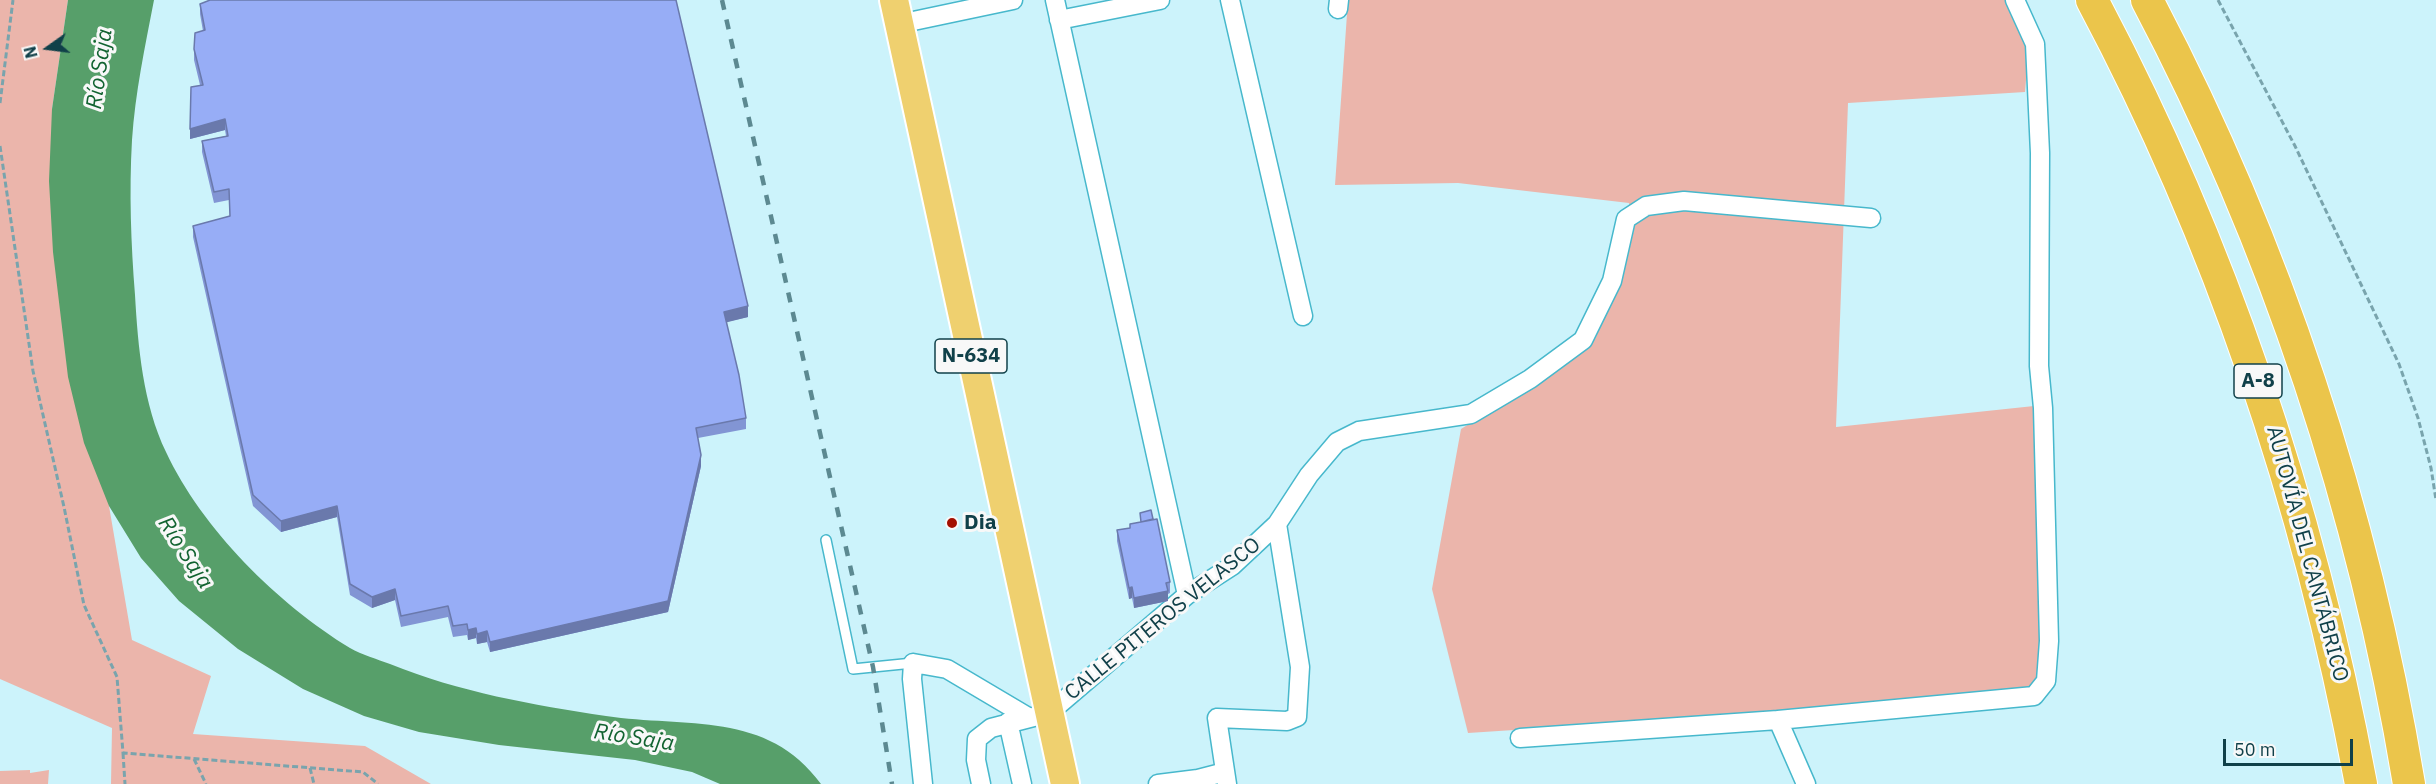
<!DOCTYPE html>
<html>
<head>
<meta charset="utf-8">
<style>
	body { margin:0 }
	#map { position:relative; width:2436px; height:784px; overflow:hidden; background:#ccf3fb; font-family:"IBM Plex Sans",sans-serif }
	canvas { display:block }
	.north { position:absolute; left:18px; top:18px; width:60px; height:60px; -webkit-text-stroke:4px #f8f8f8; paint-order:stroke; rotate:256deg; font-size:16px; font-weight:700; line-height:24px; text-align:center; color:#104049 }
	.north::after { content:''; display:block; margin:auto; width:21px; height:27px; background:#104049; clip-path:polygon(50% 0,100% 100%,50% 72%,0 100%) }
	.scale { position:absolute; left:2223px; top:739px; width:130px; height:27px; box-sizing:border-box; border:3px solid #104049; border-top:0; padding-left:8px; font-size:18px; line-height:21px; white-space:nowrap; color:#104049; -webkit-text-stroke:4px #f8f8f8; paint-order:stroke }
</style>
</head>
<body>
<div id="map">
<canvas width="2436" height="784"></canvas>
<div class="north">N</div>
<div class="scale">50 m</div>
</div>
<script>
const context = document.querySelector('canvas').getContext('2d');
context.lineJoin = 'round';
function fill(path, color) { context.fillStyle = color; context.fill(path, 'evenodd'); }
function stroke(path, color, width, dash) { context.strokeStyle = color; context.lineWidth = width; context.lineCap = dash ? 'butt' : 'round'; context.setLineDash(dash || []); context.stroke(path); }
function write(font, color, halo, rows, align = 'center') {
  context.font = font + ' "IBM Plex Sans",sans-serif'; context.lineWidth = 6; context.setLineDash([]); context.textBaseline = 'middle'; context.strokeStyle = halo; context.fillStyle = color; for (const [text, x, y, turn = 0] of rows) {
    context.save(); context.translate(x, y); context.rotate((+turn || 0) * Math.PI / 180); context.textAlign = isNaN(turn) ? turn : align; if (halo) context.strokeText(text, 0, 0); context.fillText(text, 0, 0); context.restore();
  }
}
const green = new Path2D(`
	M 0,0 L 68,0 L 52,109 L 109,506 L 132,640 L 211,676 L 193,734 L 365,746 L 431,784 L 111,784 L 112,728 L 0,679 Z
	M 1348,0 L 2010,0 L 2029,44 L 2025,92 L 1848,103 L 1836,427 L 2034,406 L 2046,681 L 2034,696 L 1468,733 L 1432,589 L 1461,429 L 1529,387 L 1595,339 L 1623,276 L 1634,229 L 1629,203 L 1458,183 L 1335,185 Z
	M 30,770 L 30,773 L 49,770 L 48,784 L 0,784 L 0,771 Z`);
const water = new Path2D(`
	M 68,0 L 154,0 C 145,47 135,93 132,140 C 129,192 131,244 135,295 C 138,347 143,404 166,452 C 202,529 278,604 350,648 C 362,655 377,659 390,664 C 459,692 533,705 606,716 C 686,728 767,710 821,784 L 720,784 L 692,772 L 635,760 L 499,745 L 419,732 L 364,716 L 303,689 L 238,649 L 179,601 L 141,558 L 109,506 L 84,443 L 68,377 L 53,252 L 49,181 L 52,109 Z`);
const path = new Path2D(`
	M 2218,0 L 2295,146 L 2399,364 L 2418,418 L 2431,468 L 2436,500
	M 0,103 L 13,0
	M 0,146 L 33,371 L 64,507 L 84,605 L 117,677 L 123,753 L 363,772 L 378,784
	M 123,753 L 125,784
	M 194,759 L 206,784
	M 310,768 L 314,784`);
const service = new Path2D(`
	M 826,540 L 853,669 L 913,663`);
const minor = new Path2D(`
	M 1055,0 L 1187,595
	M 1230,0 L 1303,316
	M 1338,9 L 1339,0
	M 1059,20 L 1160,0
	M 899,24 L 1013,0
	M 1008,722 L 1022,784
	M 1520,738 L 1778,720
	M 923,784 L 912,679 L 913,663 L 947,669 L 1028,717
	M 981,784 L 976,760 L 977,739 L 991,728 L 1049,713 L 1187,595 L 1232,566 L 1277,524 L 1309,475 L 1337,442 L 1359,431 L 1471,414 L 1530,379 L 1583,340 L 1612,281 L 1626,219 L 1646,206 L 1684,201 L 1871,218
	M 1158,784 L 1198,779 L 1225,772
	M 1227,784 L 1217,718 L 1287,721 L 1297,717 L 1300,667 L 1277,524
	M 1806,784 L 1778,720 L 2034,696 L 2046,681 L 2049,641 L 2043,408 L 2039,366 L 2040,153 L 2035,44 L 2015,0`);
const trunk = new Path2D(`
	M 894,0 L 1065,784`);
const motorway = new Path2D(`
	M 2092,0 C 2223,246 2310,510 2361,784
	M 2147,0 C 2276,244 2364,512 2409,784`);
const rail = new Path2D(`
	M 722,0 L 873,667 L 892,784`);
const wall = new Path2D(`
	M 200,4 L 748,317 L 726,322 L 746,418 L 746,429 L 698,438 L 701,466 L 668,612 L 490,652 L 487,642 L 477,644 L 476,638 L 468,640 L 467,635 L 453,637 L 448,617 L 401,627 L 395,600 L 372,608 L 350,595 L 337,517 L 281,532 L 253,506 L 193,237 L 193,226 L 230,216 L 229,200 L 214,203 L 202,152 L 202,141 L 226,136 L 225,130 L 190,139 L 200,85 L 194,60 L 194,49 L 203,31 L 200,14 Z
	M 1140,513 L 1170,582 L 1170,593 L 1168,594 L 1168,601 L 1134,608 L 1132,598 L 1129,599 L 1117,541 L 1117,530 L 1130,528 L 1130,524 L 1141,522 Z`);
const shadedWall = new Path2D(`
	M 225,119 L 225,130 L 190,139 L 190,129 Z
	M 748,306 L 748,317 L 724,323 L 724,312 Z
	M 701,455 L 701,466 L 668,612 L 490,652 L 490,642 Z
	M 337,506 L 337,517 L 281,532 L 281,521 Z
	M 1132,587 L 1132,598 L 1129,599 L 1129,588 Z
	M 395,589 L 395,600 L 372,608 L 372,597 Z
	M 1168,591 L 1168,601 L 1134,608 L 1134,598 Z
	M 476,628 L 476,638 L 468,640 L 468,630 Z
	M 487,631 L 487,642 L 477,644 L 477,634 Z`);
const building = new Path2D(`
	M 210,0 L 676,0 L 748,306 L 724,312 L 739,375 L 746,418 L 696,428 L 701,455 L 668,601 L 490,642 L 487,631 L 477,634 L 476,628 L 468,630 L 467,624 L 453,626 L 448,606 L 401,616 L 395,589 L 372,597 L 350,584 L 337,506 L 281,521 L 253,495 L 193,226 L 230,216 L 229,189 L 214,192 L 202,141 L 228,136 L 225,119 L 190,129 L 191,87 L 203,85 L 194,49 L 195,33 L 205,30 L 200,4 Z
	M 1151,510 L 1153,519 L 1141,522 L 1140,513 Z
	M 1157,519 L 1170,582 L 1166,583 L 1168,591 L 1134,598 L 1132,587 L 1129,588 L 1117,530 L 1130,528 L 1130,524 Z`);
const markers = [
	[952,523,6,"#a30f00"]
];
const shields = [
	[971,356,72],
	[2258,381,48]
];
const shieldNames = [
	["N-634",971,356],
	["A-8",2258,381]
];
const poiNames = [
	["Dia",964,523]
];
const streetNames = [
	["AUTOVÍA DEL CANTÁBRICO",2307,554,75],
	["CALLE PITEROS VELASCO",1163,619,-39]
];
const waterNames = [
	["Río Saja",100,69,-82],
	["Río Saja",185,553,57],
	["Río Saja",634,738,9]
];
fill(green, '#ebb5ab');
fill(water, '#579f6a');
stroke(service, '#47b8cc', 12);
stroke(minor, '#47b8cc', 21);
stroke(trunk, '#fff', 32);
stroke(motorway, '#fff', 34);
stroke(path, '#79a4ad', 3, [6, 3]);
stroke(service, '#fff', 9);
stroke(minor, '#fff', 18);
stroke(trunk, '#efd06f', 28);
stroke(motorway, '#ebc54b', 32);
stroke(rail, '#5c8991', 4.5, [10, 10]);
fill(wall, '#8295d4');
fill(shadedWall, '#6a79ac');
fill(building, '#97adf6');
stroke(building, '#6a79ac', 1.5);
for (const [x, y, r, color] of markers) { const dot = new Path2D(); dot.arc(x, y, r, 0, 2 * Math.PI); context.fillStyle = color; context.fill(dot); stroke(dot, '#f8f8f8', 2); }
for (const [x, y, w] of shields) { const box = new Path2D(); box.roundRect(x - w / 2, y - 17, w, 34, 4.5); context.fillStyle = '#f8f8f8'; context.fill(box); stroke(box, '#104049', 1.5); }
write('bold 20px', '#104049', null, shieldNames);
write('bold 21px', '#104049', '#f8f8f8', poiNames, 'left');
write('21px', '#104049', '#f8f8f8', streetNames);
write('italic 22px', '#126331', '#f8f8f8', waterNames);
</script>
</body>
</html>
